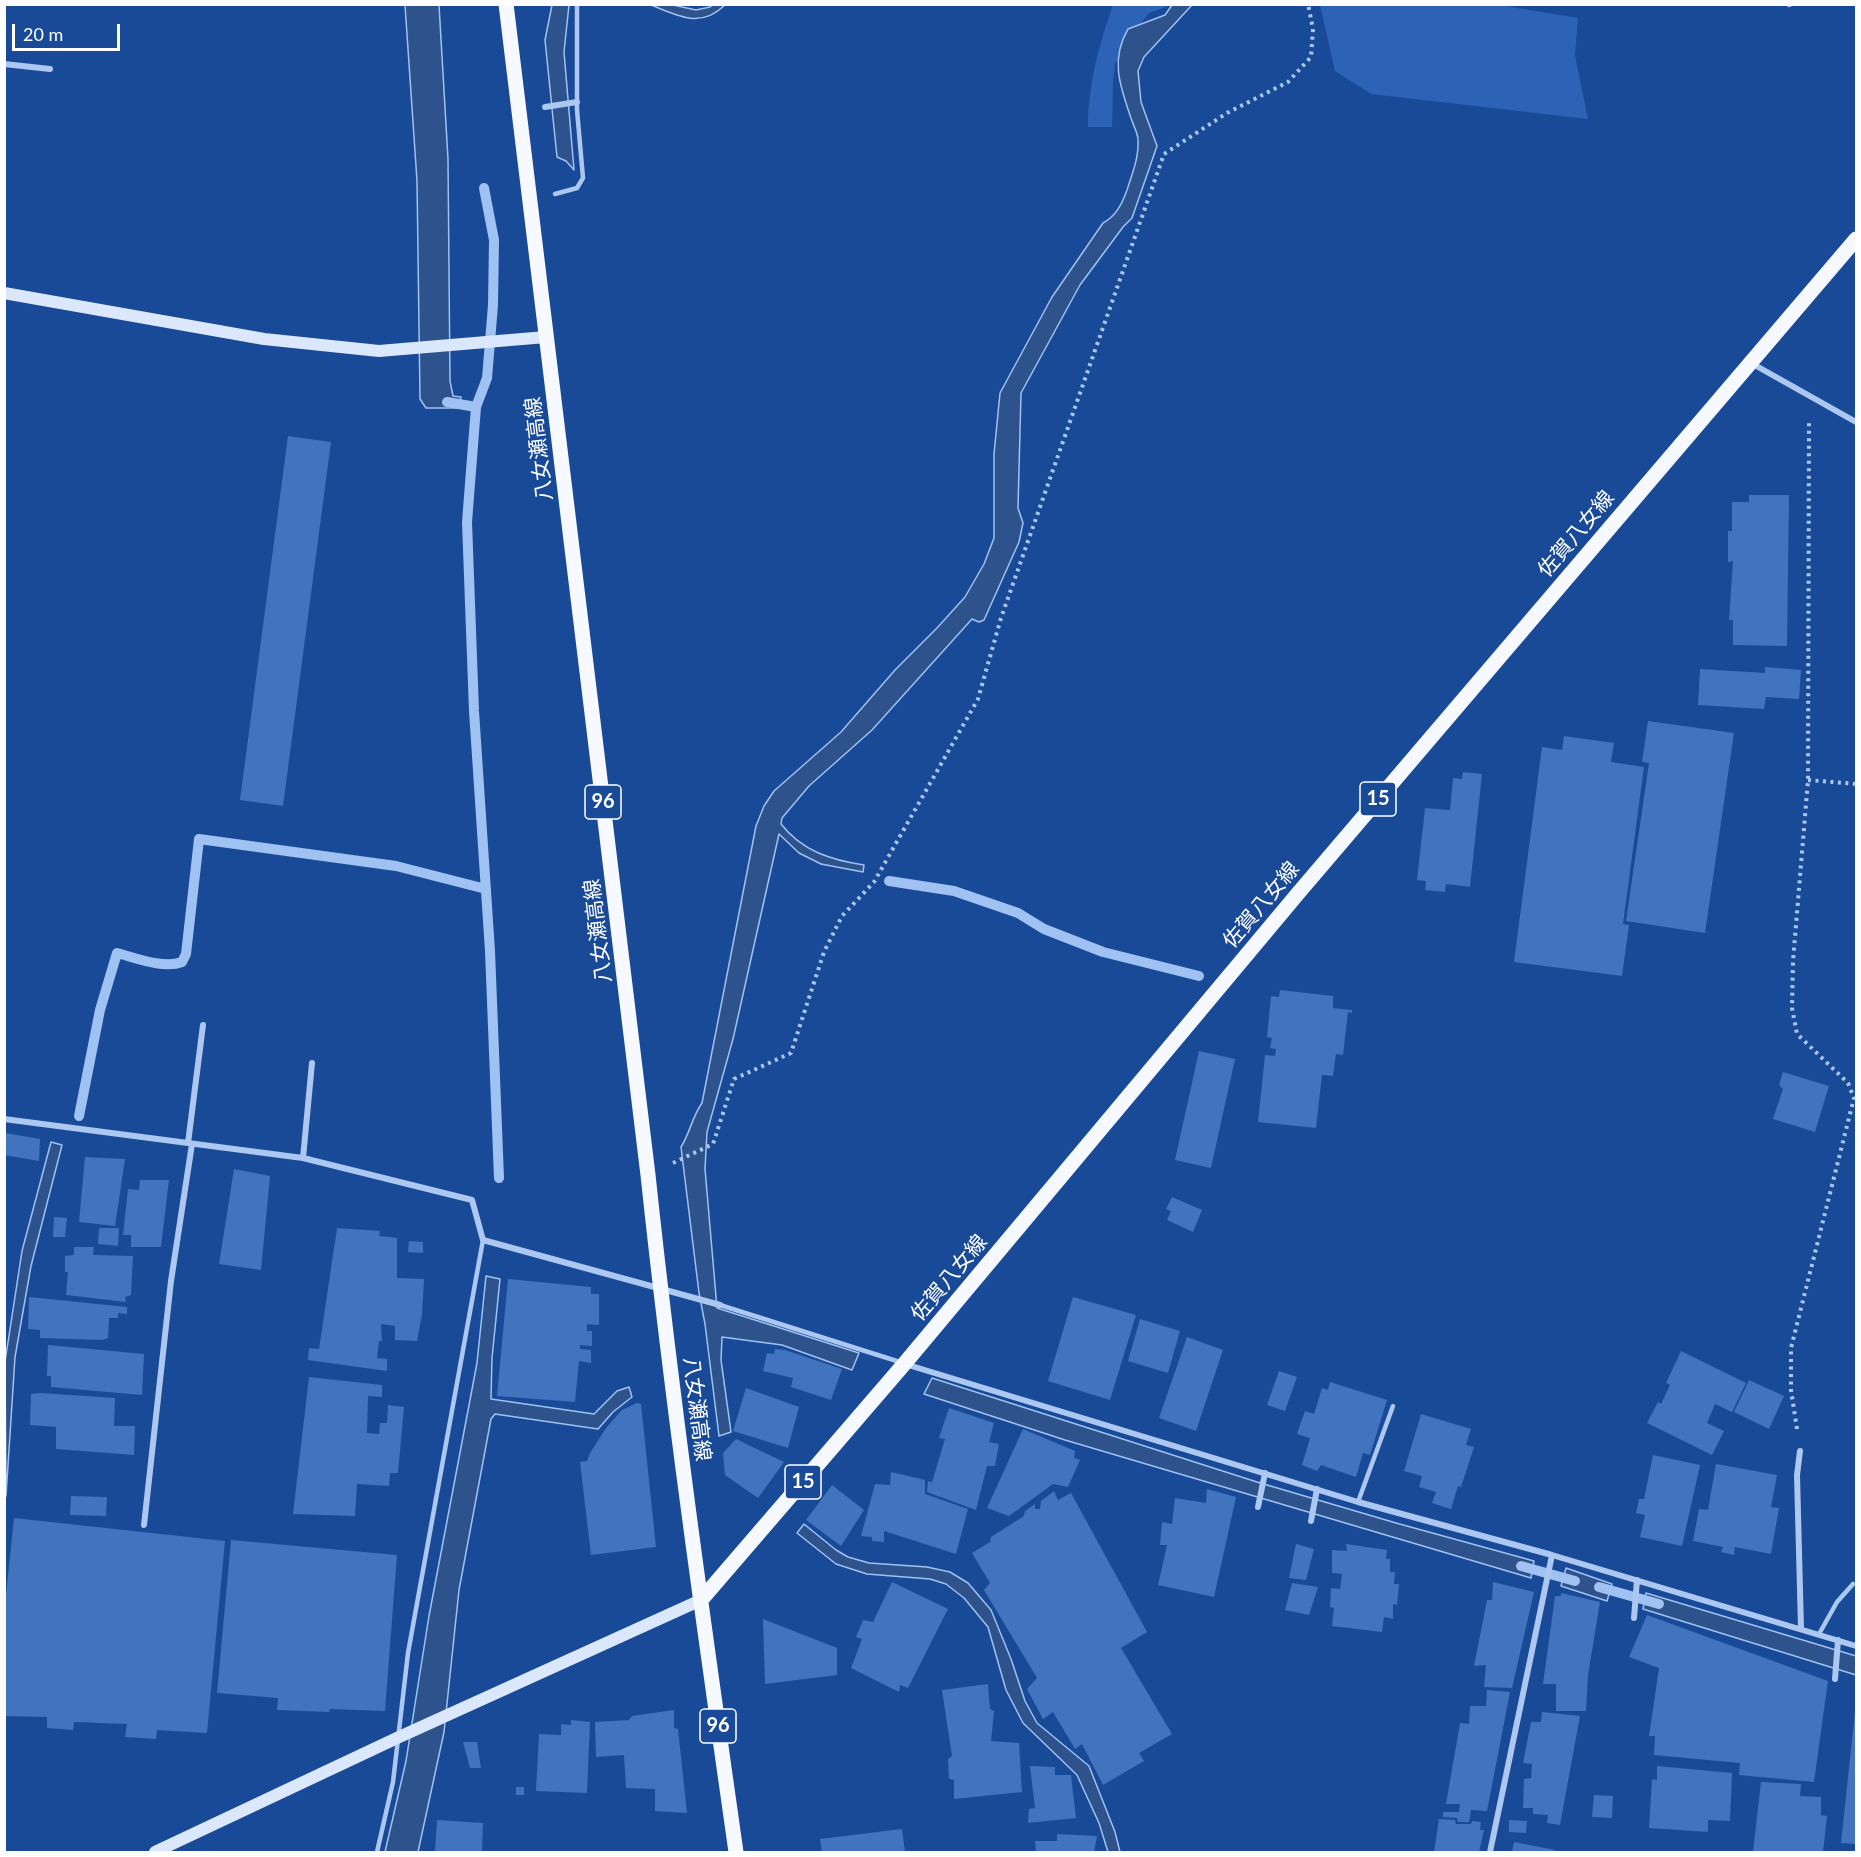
<!DOCTYPE html>
<html>
<head>
<meta charset="utf-8">
<style>
	body { margin:0 }
	#map { position:relative; width:1861px; height:1857px; overflow:hidden; background:#194a98; font-family:Lato,sans-serif }
	canvas { display:block }
	.frame { position:absolute; inset:0; border:6px solid #fff; pointer-events:none }
	.scale { position:absolute; left:12px; top:24px; width:108px; height:27px; box-sizing:border-box; border:3px solid #fff; border-top:0; padding-left:8px; font-size:18px; line-height:21px; white-space:nowrap; color:#fff; -webkit-text-stroke:4px #194a98; paint-order:stroke }
</style>
</head>
<body>
<div id="map">
<canvas width="1861" height="1857"></canvas>
<div class="frame"></div>
<div class="scale">20 m</div>
</div>
<script>
const context = document.querySelector('canvas').getContext('2d');
context.lineJoin = 'round';
function fill(path, color) { context.fillStyle = color; context.fill(path, 'evenodd'); }
function stroke(path, color, width, dash) { context.strokeStyle = color; context.lineWidth = width; context.lineCap = dash ? 'butt' : 'round'; context.setLineDash(dash || []); context.stroke(path); }
function write(font, color, halo, rows, align = 'center') {
  context.font = font + ' Lato,"Noto Sans JP",sans-serif'; context.lineWidth = 5; context.setLineDash([]); context.textBaseline = 'middle'; context.strokeStyle = halo; context.fillStyle = color; for (const [text, x, y, turn = 0] of rows) {
    context.save(); context.translate(x, y); context.rotate((+turn || 0) * Math.PI / 180); context.textAlign = isNaN(turn) ? turn : align; if (halo) context.strokeText(text, 0, 0); context.fillText(text, 0, 0); context.restore();
  }
}
const green = new Path2D(`
	M 1113,5 L 1171,5 L 1149,13 L 1142,22 L 1130,47 L 1115,63 L 1113,83 L 1112,127 L 1088,127 C 1088,84 1099,45 1113,5 Z
	M 1320,5 L 1499,5 L 1578,18 L 1575,56 L 1588,119 L 1371,94 L 1335,71 Z`);
const water = new Path2D(`
	M 405,5 L 439,5 L 448,159 L 450,381 L 453,396 L 461,397 L 459,408 L 426,408 L 420,399 L 417,181 Z
	M 552,5 L 569,5 L 564,52 L 574,170 L 566,161 L 557,157 L 545,40 Z
	M 651,5 L 673,5 L 696,10 L 710,7 L 713,5 L 725,5 C 700,29 679,16 651,5 Z
	M 1172,5 L 1192,5 L 1144,57 L 1138,71 L 1141,102 L 1157,146 L 1132,218 L 1123,227 L 1080,285 L 1021,393 L 1018,508 L 1023,523 L 1019,542 L 984,620 L 979,622 L 972,619 L 872,730 L 809,786 L 782,818 L 781,824 C 802,851 831,860 864,865 L 863,872 L 821,864 L 799,853 L 779,834 L 733,1039 L 707,1132 L 705,1169 L 717,1308 L 859,1353 L 852,1370 L 782,1345 L 722,1337 L 721,1360 L 731,1432 L 719,1436 L 705,1324 L 699,1293 L 681,1147 C 690,1133 692,1117 702,1103 L 756,826 L 764,806 L 774,791 L 841,732 L 895,670 L 937,628 L 965,597 L 984,564 L 994,538 L 994,454 L 1000,393 L 1052,297 L 1103,223 C 1116,216 1122,204 1127,190 C 1132,174 1139,158 1138,140 C 1138,133 1133,125 1131,118 C 1120,86 1110,60 1128,29 L 1165,15 Z
	M 51,1142 L 62,1145 L 31,1266 L 15,1357 L 6,1496 L 5,1362 L 22,1251 Z
	M 486,1276 L 500,1279 L 492,1358 L 491,1399 L 594,1414 L 617,1391 L 629,1387 L 632,1397 L 613,1412 L 598,1429 L 495,1414 L 491,1419 L 459,1590 L 444,1732 L 418,1852 L 385,1852 L 406,1761 L 429,1616 L 477,1363 Z
	M 932,1378 L 1257,1482 L 1396,1523 L 1534,1561 L 1531,1578 L 1065,1440 L 924,1394 Z
	M 804,1524 L 836,1550 L 848,1557 L 869,1563 L 927,1567 L 950,1572 L 968,1583 L 991,1610 L 1011,1659 L 1025,1701 L 1037,1723 L 1089,1766 L 1115,1832 L 1120,1852 L 1108,1852 L 1099,1823 L 1077,1775 L 1023,1723 L 1006,1690 L 988,1627 L 964,1598 L 946,1584 L 930,1579 L 867,1574 L 836,1564 L 797,1533 Z
	M 1566,1568 L 1612,1584 L 1607,1601 L 1561,1586 Z
	M 1646,1593 L 1856,1656 L 1856,1675 L 1643,1609 Z`);
const stream = new Path2D(`
	M 484,188 L 494,240 L 493,305 L 487,378 L 476,407 L 467,522 L 474,711 L 490,951 L 499,1178
	M 447,402 L 476,407
	M 889,881 L 954,891 L 1018,913 L 1044,929 L 1103,952 L 1199,976
	M 79,1116 L 100,1010 L 117,953 C 136,958 164,969 182,962 L 186,954 L 199,839 L 396,866 L 486,889
	M 1521,1566 L 1575,1581
	M 1599,1587 L 1659,1604`);
const building = new Path2D(`
	M 288,436 L 331,442 L 283,806 L 240,800 Z
	M 1749,495 L 1789,495 L 1787,646 L 1733,645 L 1733,620 L 1729,620 L 1733,561 L 1728,562 L 1728,531 L 1732,531 L 1732,502 L 1749,502 Z
	M 1765,667 L 1801,670 L 1799,699 L 1766,697 L 1764,709 L 1698,705 L 1700,669 L 1765,673 Z
	M 1648,721 L 1734,733 L 1705,933 L 1626,921 L 1649,763 L 1642,762 Z
	M 1564,736 L 1614,743 L 1611,762 L 1644,767 L 1623,924 L 1629,925 L 1622,976 L 1514,962 L 1542,747 L 1562,750 Z
	M 1463,772 L 1482,774 L 1470,887 L 1446,884 L 1445,892 L 1425,890 L 1426,881 L 1417,880 L 1425,808 L 1450,810 L 1453,778 L 1462,779 Z
	M 1280,990 L 1333,996 L 1333,1008 L 1352,1010 L 1352,1013 L 1348,1012 L 1343,1055 L 1336,1054 L 1333,1076 L 1322,1075 L 1316,1128 L 1258,1122 L 1265,1055 L 1275,1056 L 1276,1049 L 1270,1048 L 1272,1038 L 1267,1037 L 1271,996 L 1279,997 Z
	M 1199,1051 L 1235,1059 L 1211,1168 L 1175,1160 Z
	M 1783,1072 L 1829,1086 L 1815,1132 L 1773,1119 L 1783,1089 L 1779,1085 Z
	M 5,1133 L 40,1139 L 39,1161 L 4,1155 Z
	M 85,1157 L 125,1159 L 115,1226 L 79,1222 Z
	M 234,1169 L 270,1176 L 261,1270 L 219,1264 Z
	M 140,1180 L 169,1180 L 161,1247 L 131,1247 L 131,1235 L 123,1235 L 128,1189 L 139,1190 Z
	M 1172,1197 L 1202,1210 L 1193,1232 L 1167,1220 L 1171,1211 L 1166,1209 Z
	M 54,1217 L 67,1218 L 65,1237 L 53,1237 Z
	M 99,1228 L 119,1228 L 118,1246 L 98,1244 Z
	M 337,1228 L 380,1231 L 379,1236 L 397,1238 L 397,1278 L 424,1279 L 422,1315 L 417,1341 L 395,1340 L 395,1326 L 381,1324 L 382,1341 L 379,1341 L 377,1358 L 387,1359 L 387,1371 L 308,1360 L 309,1348 L 319,1349 Z
	M 409,1241 L 423,1242 L 423,1253 L 408,1252 Z
	M 74,1247 L 94,1247 L 93,1255 L 133,1256 L 131,1295 L 125,1297 L 126,1302 L 66,1295 L 68,1272 L 65,1272 L 65,1256 L 74,1255 Z
	M 508,1279 L 591,1287 L 591,1294 L 599,1294 L 599,1325 L 587,1324 L 587,1331 L 592,1331 L 592,1346 L 580,1345 L 580,1349 L 591,1350 L 591,1363 L 579,1361 L 575,1402 L 497,1396 Z
	M 29,1297 L 127,1307 L 127,1314 L 118,1313 L 118,1318 L 109,1318 L 108,1338 L 103,1340 L 40,1338 L 40,1330 L 28,1329 Z
	M 1073,1297 L 1136,1315 L 1110,1400 L 1048,1381 Z
	M 1140,1319 L 1180,1331 L 1168,1373 L 1128,1361 Z
	M 1187,1337 L 1223,1350 L 1196,1431 L 1159,1418 Z
	M 48,1345 L 144,1354 L 142,1395 L 51,1387 L 51,1376 L 47,1376 Z
	M 775,1349 L 785,1350 L 842,1369 L 831,1400 L 791,1387 L 793,1378 L 763,1371 L 767,1353 L 774,1354 Z
	M 1681,1351 L 1746,1383 L 1732,1412 L 1715,1404 L 1707,1423 L 1724,1431 L 1712,1455 L 1647,1423 L 1658,1402 L 1661,1404 L 1670,1385 L 1666,1383 Z
	M 1279,1371 L 1297,1377 L 1285,1411 L 1267,1405 Z
	M 309,1377 L 382,1385 L 382,1397 L 368,1396 L 367,1433 L 379,1434 L 380,1423 L 387,1423 L 388,1405 L 404,1407 L 398,1473 L 390,1473 L 389,1486 L 357,1484 L 355,1516 L 293,1514 Z
	M 1749,1380 L 1784,1396 L 1769,1429 L 1734,1412 Z
	M 1330,1382 L 1387,1400 L 1370,1455 L 1363,1453 L 1356,1477 L 1321,1465 L 1317,1471 L 1302,1465 L 1310,1438 L 1297,1434 L 1305,1411 L 1314,1414 L 1322,1388 L 1328,1390 Z
	M 746,1388 L 799,1407 L 788,1448 L 733,1431 Z
	M 40,1393 L 115,1398 L 114,1426 L 135,1426 L 134,1455 L 56,1449 L 56,1427 L 30,1425 L 31,1394 Z
	M 637,1403 L 641,1404 L 656,1547 L 591,1555 L 580,1462 L 587,1461 L 590,1453 L 606,1428 L 622,1410 Z
	M 949,1408 L 994,1423 L 989,1442 L 999,1444 L 995,1466 L 987,1466 L 976,1510 L 927,1492 L 928,1481 L 932,1482 L 945,1439 L 939,1438 Z
	M 1421,1414 L 1471,1429 L 1466,1445 L 1474,1447 L 1461,1487 L 1458,1486 L 1451,1509 L 1432,1503 L 1436,1492 L 1419,1487 L 1422,1476 L 1404,1471 Z
	M 1023,1429 L 1075,1451 L 1074,1458 L 1080,1460 L 1068,1487 L 1053,1484 L 1009,1516 L 987,1508 Z
	M 736,1439 L 784,1462 L 758,1498 L 725,1475 L 723,1453 Z
	M 1653,1455 L 1700,1465 L 1682,1546 L 1640,1537 L 1645,1515 L 1636,1513 L 1639,1499 L 1644,1499 Z
	M 1716,1464 L 1777,1475 L 1771,1507 L 1779,1508 L 1771,1554 L 1735,1547 L 1734,1555 L 1721,1552 L 1723,1547 L 1693,1541 L 1699,1509 L 1708,1510 Z
	M 891,1472 L 925,1480 L 925,1494 L 968,1509 L 956,1554 L 884,1531 L 884,1542 L 872,1541 L 872,1537 L 861,1536 L 875,1484 L 890,1485 Z
	M 832,1485 L 864,1510 L 841,1546 L 806,1520 Z
	M 1207,1489 L 1236,1497 L 1214,1597 L 1158,1585 L 1167,1545 L 1160,1545 L 1162,1522 L 1172,1524 L 1175,1498 L 1206,1503 Z
	M 1054,1491 L 1058,1500 L 1071,1493 L 1147,1632 L 1121,1648 L 1172,1734 L 1139,1753 L 1144,1761 L 1103,1785 L 1082,1744 L 1075,1749 L 1053,1712 L 1043,1719 L 1027,1689 L 1037,1678 L 984,1590 L 990,1583 L 972,1553 L 990,1542 L 991,1537 L 1024,1516 L 1025,1511 L 1035,1504 L 1035,1509 L 1040,1509 L 1041,1501 Z
	M 71,1496 L 107,1497 L 106,1516 L 70,1515 Z
	M 14,1518 L 225,1541 L 207,1733 L 157,1730 L 156,1739 L 125,1737 L 127,1724 L 74,1722 L 73,1730 L 47,1728 L 47,1717 L 4,1716 L 4,1614 Z
	M 231,1540 L 397,1555 L 385,1711 L 330,1709 L 329,1712 L 277,1710 L 278,1698 L 217,1693 Z
	M 1296,1544 L 1314,1549 L 1306,1580 L 1289,1578 Z
	M 1346,1544 L 1387,1550 L 1386,1559 L 1390,1559 L 1390,1572 L 1395,1572 L 1394,1584 L 1399,1584 L 1397,1605 L 1393,1604 L 1393,1619 L 1384,1617 L 1382,1632 L 1332,1626 L 1334,1608 L 1330,1607 L 1331,1588 L 1340,1589 L 1342,1574 L 1332,1573 L 1332,1550 L 1347,1551 Z
	M 892,1582 L 948,1609 L 908,1688 L 900,1685 L 899,1692 L 851,1668 L 862,1639 L 856,1637 L 863,1620 L 873,1622 Z
	M 1493,1582 L 1534,1592 L 1512,1688 L 1484,1687 L 1486,1665 L 1474,1666 L 1487,1600 L 1492,1600 Z
	M 1292,1583 L 1318,1587 L 1309,1615 L 1285,1610 Z
	M 1561,1593 L 1600,1602 L 1588,1675 L 1586,1711 L 1556,1711 L 1556,1684 L 1543,1684 L 1555,1596 L 1561,1596 Z
	M 1647,1615 L 1828,1681 L 1814,1782 L 1739,1775 L 1740,1763 L 1654,1755 L 1655,1736 L 1649,1736 L 1659,1668 L 1629,1657 Z
	M 763,1619 L 837,1648 L 837,1675 L 765,1684 Z
	M 988,1684 L 990,1709 L 994,1711 L 991,1741 L 1019,1743 L 1022,1792 L 954,1799 L 954,1780 L 949,1779 L 948,1759 L 952,1756 L 942,1690 Z
	M 1487,1690 L 1510,1692 L 1487,1811 L 1471,1810 L 1469,1822 L 1458,1822 L 1457,1818 L 1443,1817 L 1443,1812 L 1459,1812 L 1460,1804 L 1446,1804 L 1460,1723 L 1469,1724 L 1470,1706 L 1486,1706 Z
	M 674,1710 L 674,1728 L 678,1729 L 687,1813 L 655,1811 L 655,1789 L 626,1788 L 624,1755 L 596,1757 L 595,1722 L 629,1720 L 632,1716 Z
	M 1542,1712 L 1580,1716 L 1560,1825 L 1547,1823 L 1548,1815 L 1533,1814 L 1533,1808 L 1523,1808 L 1524,1779 L 1531,1778 L 1532,1764 L 1523,1763 L 1531,1722 L 1541,1722 Z
	M 1855,1712 L 1856,1713 L 1856,1844 L 1841,1843 Z
	M 571,1720 L 590,1722 L 587,1793 L 536,1791 L 539,1734 L 561,1735 L 561,1724 L 571,1725 Z
	M 463,1742 L 477,1742 L 481,1768 L 470,1768 Z
	M 1030,1766 L 1055,1767 L 1055,1775 L 1071,1775 L 1076,1818 L 1028,1823 L 1029,1809 L 1035,1808 Z
	M 1657,1766 L 1732,1773 L 1730,1821 L 1708,1820 L 1708,1832 L 1649,1828 L 1652,1779 L 1657,1780 Z
	M 1761,1782 L 1801,1784 L 1800,1796 L 1821,1797 L 1821,1815 L 1827,1816 L 1823,1852 L 1753,1852 Z
	M 516,1787 L 524,1787 L 524,1795 L 516,1795 Z
	M 1594,1795 L 1613,1796 L 1612,1818 L 1592,1817 Z
	M 1439,1819 L 1455,1820 L 1456,1824 L 1471,1824 L 1472,1821 L 1481,1822 L 1480,1830 L 1484,1830 L 1479,1852 L 1434,1852 Z
	M 437,1820 L 483,1823 L 482,1852 L 435,1852 Z
	M 1509,1820 L 1527,1821 L 1526,1833 L 1509,1832 Z
	M 902,1829 L 905,1852 L 822,1852 L 820,1839 Z
	M 1057,1834 L 1097,1836 L 1094,1852 L 1036,1852 L 1035,1841 L 1057,1841 Z
	M 1514,1842 L 1555,1850 L 1554,1852 L 1512,1852 Z`);
const path = new Path2D(`
	M 1789,4 L 1790,10
	M 1808,780 L 1856,784
	M 673,1163 L 713,1144 L 734,1079 L 791,1053 L 824,952 L 842,916 L 874,882 L 978,699 L 1001,618 L 1164,154 L 1227,113 L 1288,82 L 1311,57 L 1313,29 L 1308,4
	M 1797,1429 L 1791,1390 L 1791,1348 L 1854,1098 L 1848,1083 L 1797,1034 L 1792,1008 L 1793,961 L 1808,780 L 1809,419`);
const lane = new Path2D(`
	M 555,194 L 577,188 L 583,178 L 577,110 L 577,4
	M 720,1305 L 903,1363
	M 1358,1502 L 1393,1406
	M 1819,1634 L 1837,1602 L 1853,1584
	M 377,1852 L 393,1782 L 408,1653 L 483,1240`);
const street = new Path2D(`
	M 4,64 L 50,69
	M 545,107 L 577,102
	M 1751,363 L 1856,422
	M 4,1119 L 303,1158 L 472,1200 L 483,1240 L 720,1305
	M 188,1143 L 203,1025
	M 303,1158 L 312,1063
	M 905,1364 L 1358,1502 L 1552,1555 L 1856,1646
	M 1800,1451 L 1797,1475 L 1801,1628
	M 1258,1507 L 1265,1473
	M 1311,1521 L 1317,1489
	M 144,1525 L 171,1281 L 192,1144
	M 1634,1618 L 1637,1580
	M 1835,1679 L 1838,1640
	M 1490,1852 L 1552,1555`);
const secondary = new Path2D(`
	M 4,293 L 264,339 L 379,351 L 546,337
	M 155,1852 L 397,1738 L 701,1600`);
const primary = new Path2D(`
	M 506,4 L 648,1175 C 672,1401 704,1627 736,1852
	M 701,1600 L 905,1363 L 1300,891 L 1856,239`);
const shields = [
	[1378,799,36],
	[603,802,36],
	[803,1482,36],
	[718,1726,36]
];
const shieldNames = [
	["15",1378,799],
	["96",603,802],
	["15",803,1482],
	["96",718,1726]
];
const streetNames = [
	["八女瀬高線",539,449,-97],
	["佐賀八女線",1576,534,-50],
	["佐賀八女線",1261,905,-50],
	["八女瀬高線",598,931,-97],
	["佐賀八女線",949,1278,-50],
	["八女瀬高線",697,1409,83]
];
fill(green, '#2c63b6');
fill(water, '#2e538c');
stroke(water, '#9fc2f3', 1.5);
stroke(stream, '#9fc2f3', 10);
fill(building, '#4173bf');
stroke(path, '#acc8f1', 4, [3, 4.5]);
stroke(lane, '#acc8f1', 4.5);
stroke(street, '#acc8f1', 6);
stroke(secondary, '#dbe7fc', 12);
stroke(primary, '#f6f9ff', 15);
for (const [x, y, w] of shields) { const box = new Path2D(); box.roundRect(x - w / 2, y - 17, w, 34, 4.5); context.fillStyle = '#194a98'; context.fill(box); stroke(box, '#fff', 1.5); }
write('bold 20px', '#fff', null, shieldNames);
write('21px', '#fff', '#194a98', streetNames);
</script>
</body>
</html>
